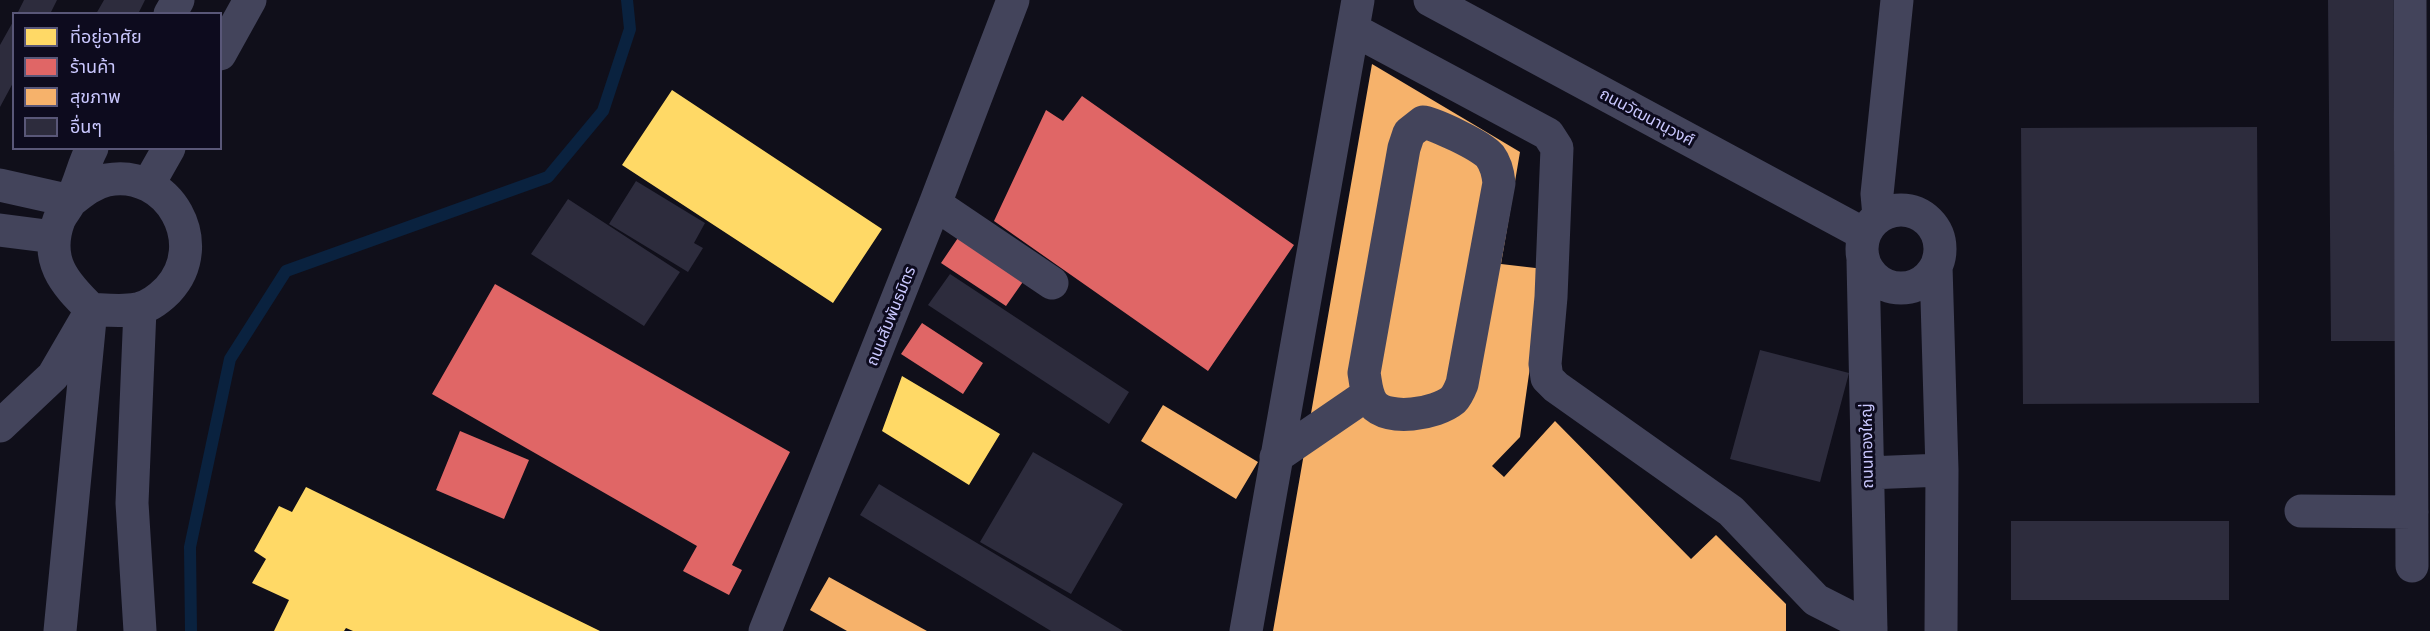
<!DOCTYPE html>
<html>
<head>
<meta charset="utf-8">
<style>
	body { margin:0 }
	#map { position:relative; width:2430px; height:631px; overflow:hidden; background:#100f1a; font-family:Ubuntu,"Noto Sans Thai",sans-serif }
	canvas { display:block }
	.legend { position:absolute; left:12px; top:12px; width:210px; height:138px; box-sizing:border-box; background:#0d0b1e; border:2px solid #595778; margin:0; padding:8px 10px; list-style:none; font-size:18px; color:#cac8ff }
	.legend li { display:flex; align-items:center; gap:12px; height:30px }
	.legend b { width:30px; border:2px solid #595778 }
</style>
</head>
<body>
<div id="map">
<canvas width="2430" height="631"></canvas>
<ul class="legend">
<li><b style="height:16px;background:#ffd966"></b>ที่อยู่อาศัย</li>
<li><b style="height:16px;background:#e06666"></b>ร้านค้า</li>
<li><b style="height:16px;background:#f6b26b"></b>สุขภาพ</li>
<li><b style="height:16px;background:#2d2c3d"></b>อื่นๆ</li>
</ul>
</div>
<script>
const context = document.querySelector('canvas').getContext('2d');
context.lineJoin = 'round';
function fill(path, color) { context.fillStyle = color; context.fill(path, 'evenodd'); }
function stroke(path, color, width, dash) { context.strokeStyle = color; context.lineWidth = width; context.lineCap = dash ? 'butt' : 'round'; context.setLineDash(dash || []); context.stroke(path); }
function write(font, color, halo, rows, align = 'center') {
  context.font = font + ' Ubuntu,"Noto Sans Thai",sans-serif'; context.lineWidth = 6; context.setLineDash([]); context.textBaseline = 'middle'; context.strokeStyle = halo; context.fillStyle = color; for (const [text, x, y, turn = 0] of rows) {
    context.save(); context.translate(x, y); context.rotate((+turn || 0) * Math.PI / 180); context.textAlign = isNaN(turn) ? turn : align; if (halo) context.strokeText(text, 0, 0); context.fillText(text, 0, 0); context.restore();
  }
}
const homes = new Path2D(`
	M 672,90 L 882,229 L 833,303 L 622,165 Z
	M 902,376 L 1000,434 L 969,485 L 882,431 Z
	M 306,487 L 600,631 L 353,631 L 346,628 L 344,631 L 274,631 L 289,600 L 252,583 L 266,559 L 254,551 L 279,506 L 292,512 Z`);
const shops = new Path2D(`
	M 1082,96 L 1294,245 L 1208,371 L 994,221 L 1046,110 L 1063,121 Z
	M 962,232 L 1027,276 L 1006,306 L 941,263 Z
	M 495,284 L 790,452 L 732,565 L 742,570 L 729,595 L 683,571 L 697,546 L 432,394 Z
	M 922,323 L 983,363 L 963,394 L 901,354 Z
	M 460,431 L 529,460 L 504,519 L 436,490 Z`);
const health = new Path2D(`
	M 1372,64 L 1520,152 L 1501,264 L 1544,269 L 1520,437 L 1492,466 L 1504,477 L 1555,421 L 1691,559 L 1716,535 L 1786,604 L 1786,631 L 1273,631 Z
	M 1163,405 L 1258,462 L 1236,499 L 1141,441 Z
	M 829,577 L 927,631 L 847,631 L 810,610 Z`);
const stream = new Path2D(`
	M 191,631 L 190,547 L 230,359 L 286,271 L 548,177 L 603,111 L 630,29 L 627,0`);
const building = new Path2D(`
	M 24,0 L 57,0 L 50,14 L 17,14 Z
	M 104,0 L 145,0 L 138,14 L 96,14 Z
	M 2328,0 L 2393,0 L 2396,341 L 2331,341 Z
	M 14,20 L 14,81 L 0,107 L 0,45 Z
	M 2257,127 L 2259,403 L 2023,404 L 2021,128 Z
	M 636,181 L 705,223 L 694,243 L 703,248 L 688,272 L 609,224 Z
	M 568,199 L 680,272 L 644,326 L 531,254 Z
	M 950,274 L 1129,392 L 1109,424 L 928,305 Z
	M 1760,350 L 1849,373 L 1820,482 L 1730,459 Z
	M 1033,452 L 1123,504 L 1071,594 L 980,542 Z
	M 879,484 L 1123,631 L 1051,631 L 860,515 Z
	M 2011,521 L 2229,521 L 2229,600 L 2011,600 Z`);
const minor = new Path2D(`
	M 1430,0 L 1864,234
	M 2410,0 L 2412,566
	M 170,14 L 178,0
	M 1354,30 L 1548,134 L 1557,148 L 1551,297 L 1545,364 L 1547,378 L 1556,387 L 1731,511 L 1816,600 L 1871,628
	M 220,54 L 250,0
	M 1423,122 C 1437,125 1480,145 1490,156 C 1496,164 1498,173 1499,183 L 1462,384 C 1460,389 1457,396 1453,400 C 1436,414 1388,422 1373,404 C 1366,395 1366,383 1364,373 L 1404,148 L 1409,133 Z
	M 0,185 L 71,201
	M 148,185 L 169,148
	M 71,201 C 82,192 93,183 107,180 C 169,168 211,244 168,290 C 160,298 149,307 137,309 C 122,312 107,310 91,309 C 64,283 44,260 59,220 C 62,213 68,207 71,200 C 80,183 83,165 92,148
	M 935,204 L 1052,283
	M1862 249a39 39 0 1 1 78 0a39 39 0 1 1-78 0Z
	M 1879,216 L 1877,194 L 1897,0
	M 0,230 L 54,237
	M 1863,261 L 1871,631
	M 1936,266 L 1942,470 L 1941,631
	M 140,309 L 132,503 L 140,631
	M 0,426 L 53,376 L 85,321
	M 1276,457 L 1368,394
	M 1868,473 L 1942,470
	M 2301,511 L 2412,512
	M 60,631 L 91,309
	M 765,631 L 935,204 L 1013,0
	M 1246,631 L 1358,0`);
const streetNames = [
	["ถนนวัฒนานุวงศ์",1647,117,28],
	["ถนนสัมพันธมิตร",891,316,-68],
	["ถนนทองใหญ่",1867,446,-91]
];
fill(homes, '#ffd966');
fill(shops, '#e06666');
fill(health, '#f6b26b');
stroke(stream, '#0a223f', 12);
fill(building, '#2d2c3d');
stroke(minor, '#43445b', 33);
write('16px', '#cac8ff', '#0d0b1e', streetNames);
</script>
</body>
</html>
